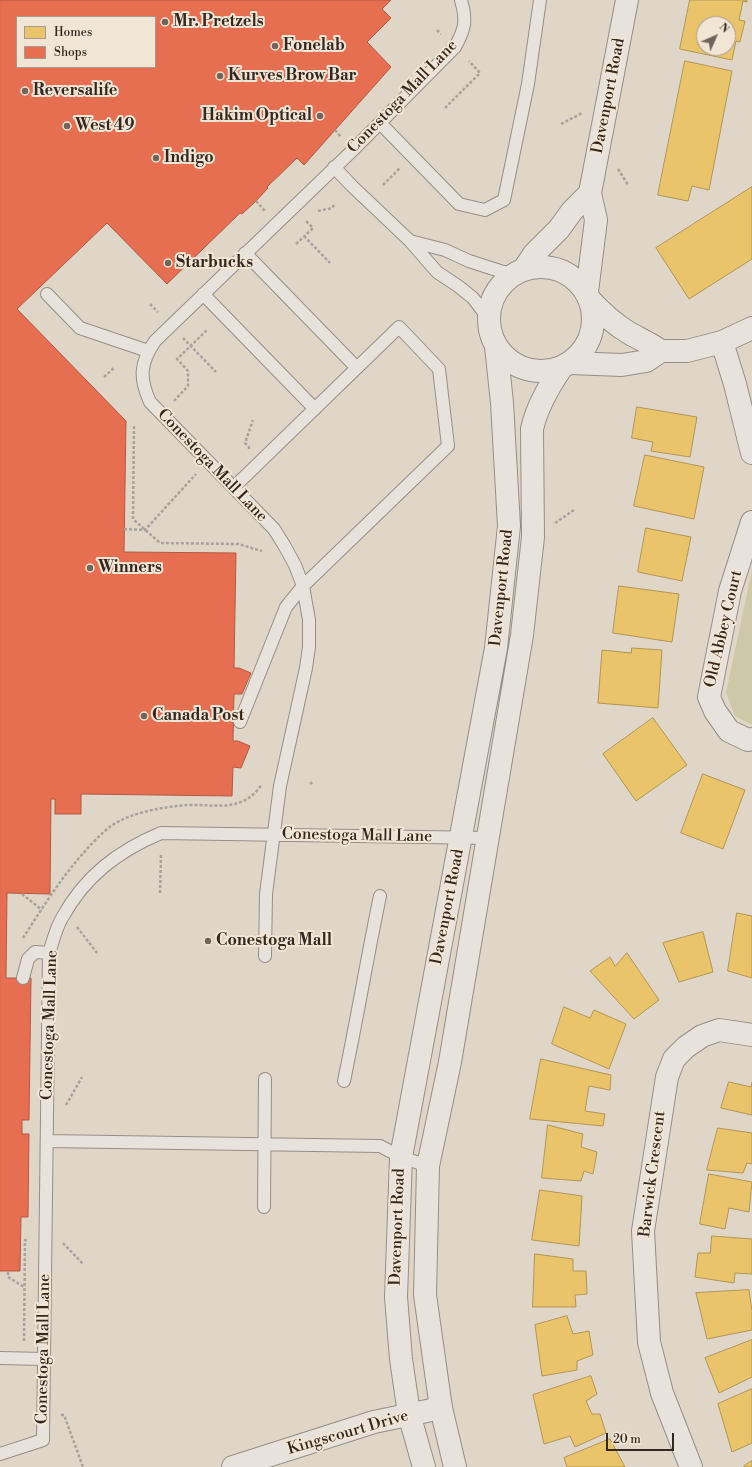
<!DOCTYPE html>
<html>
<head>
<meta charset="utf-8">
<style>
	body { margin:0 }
	#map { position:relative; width:752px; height:1467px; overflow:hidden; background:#e0d6c8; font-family:"Libre Bodoni",serif }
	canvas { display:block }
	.legend { position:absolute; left:16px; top:16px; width:140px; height:52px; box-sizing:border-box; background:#f1e6d5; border:1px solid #a59a8d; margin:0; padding:5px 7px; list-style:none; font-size:12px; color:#332720 }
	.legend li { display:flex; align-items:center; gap:8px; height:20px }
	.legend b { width:20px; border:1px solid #a59a8d }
	.north { position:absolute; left:696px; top:16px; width:40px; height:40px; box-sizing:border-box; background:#f1e6d5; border:1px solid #a59a8d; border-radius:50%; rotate:45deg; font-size:11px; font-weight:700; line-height:16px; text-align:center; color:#332720 }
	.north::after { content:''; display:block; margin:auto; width:14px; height:18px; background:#70645b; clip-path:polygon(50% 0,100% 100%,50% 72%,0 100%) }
	.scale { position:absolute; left:606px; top:1433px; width:68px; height:18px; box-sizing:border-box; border:2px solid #332720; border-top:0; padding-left:5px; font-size:12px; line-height:14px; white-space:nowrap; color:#332720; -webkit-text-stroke:3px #f1e6d5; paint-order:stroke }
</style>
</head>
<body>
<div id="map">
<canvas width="752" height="1467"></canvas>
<ul class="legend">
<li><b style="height:11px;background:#e9c46a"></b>Homes</li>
<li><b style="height:11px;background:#e76f51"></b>Shops</li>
</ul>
<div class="north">N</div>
<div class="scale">20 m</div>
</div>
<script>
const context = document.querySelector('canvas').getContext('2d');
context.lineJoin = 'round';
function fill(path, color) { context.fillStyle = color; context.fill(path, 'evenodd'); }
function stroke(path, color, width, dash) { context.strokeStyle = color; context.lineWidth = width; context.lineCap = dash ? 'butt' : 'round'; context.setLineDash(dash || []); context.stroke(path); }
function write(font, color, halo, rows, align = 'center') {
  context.font = font + ' "Libre Bodoni",serif'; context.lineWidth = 4; context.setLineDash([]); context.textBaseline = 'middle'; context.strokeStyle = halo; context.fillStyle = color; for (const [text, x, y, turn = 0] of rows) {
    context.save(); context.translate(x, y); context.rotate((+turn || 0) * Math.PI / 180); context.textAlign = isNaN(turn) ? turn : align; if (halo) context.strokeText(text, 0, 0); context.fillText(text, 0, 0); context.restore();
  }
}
const green = new Path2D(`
	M 752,570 L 752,725 L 735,716 L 726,693 Z`);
const homes = new Path2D(`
	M 690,0 L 747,0 L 747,2 L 743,1 L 739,20 L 745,21 L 740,42 L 736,41 L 732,60 L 680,49 ZM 704,24 L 728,24 L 728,48 L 704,48 Z
	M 685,61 L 732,71 L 709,190 L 692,186 L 688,201 L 658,195 Z
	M 752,187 L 752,259 L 689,299 L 656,248 Z
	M 637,407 L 697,417 L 690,457 L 651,451 L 653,442 L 632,438 Z
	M 645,455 L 704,467 L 694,519 L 634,506 Z
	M 646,528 L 691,537 L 682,581 L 638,572 Z
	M 619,586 L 679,594 L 672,642 L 613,633 Z
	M 632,648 L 662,650 L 658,708 L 598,703 L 602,650 L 631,653 Z
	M 653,718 L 687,765 L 636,801 L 603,754 Z
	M 703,774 L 745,790 L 723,849 L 681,833 Z
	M 737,913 L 752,916 L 752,978 L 728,971 Z
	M 703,932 L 713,972 L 679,982 L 663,943 Z
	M 627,953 L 659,1000 L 634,1019 L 590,971 L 610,957 L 615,966 Z
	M 564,1007 L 590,1018 L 594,1010 L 626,1024 L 609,1069 L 552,1044 Z
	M 541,1059 L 611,1075 L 610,1090 L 589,1086 L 585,1111 L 605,1114 L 603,1126 L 530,1119 Z
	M 729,1082 L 751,1087 L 752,1082 L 752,1115 L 721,1108 Z
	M 548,1125 L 583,1134 L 581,1147 L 597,1152 L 593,1174 L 584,1171 L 581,1181 L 542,1178 Z
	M 718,1128 L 752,1133 L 752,1164 L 747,1163 L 743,1173 L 707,1170 Z
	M 709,1174 L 752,1182 L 749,1212 L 729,1208 L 725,1229 L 700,1224 Z
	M 540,1190 L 582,1196 L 579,1246 L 532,1240 Z
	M 712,1236 L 752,1239 L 752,1274 L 735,1273 L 734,1283 L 695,1277 L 698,1253 L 710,1253 Z
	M 535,1254 L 573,1259 L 573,1271 L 586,1271 L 587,1294 L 575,1295 L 576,1307 L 533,1307 Z
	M 749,1290 L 752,1311 L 752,1330 L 707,1339 L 696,1293 Z
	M 567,1316 L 573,1334 L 589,1331 L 593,1355 L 577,1361 L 577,1370 L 542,1376 L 535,1325 Z
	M 752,1340 L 752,1377 L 719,1393 L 705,1358 Z
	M 591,1376 L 597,1394 L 586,1401 L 592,1414 L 600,1414 L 606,1433 L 575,1447 L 570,1436 L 544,1444 L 533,1395 Z
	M 752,1389 L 752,1443 L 732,1452 L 718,1404 Z
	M 610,1439 L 625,1467 L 567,1467 L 564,1458 Z
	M 752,1461 L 752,1467 L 744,1467 L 744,1466 Z`);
const shops = new Path2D(`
	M 0,0 L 391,0 L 382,9 L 391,18 L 367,42 L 391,67 L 304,165 L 297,158 L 267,187 L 268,188 L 256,201 L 242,214 L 240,213 L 167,284 L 107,223 L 17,309 L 126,421 L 124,552 L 236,553 L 234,668 L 239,668 L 251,673 L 242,694 L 234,694 L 233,741 L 238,741 L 250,746 L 241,768 L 233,767 L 232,796 L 81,794 L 81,814 L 55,814 L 55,799 L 51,799 L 50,894 L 7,893 L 6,978 L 31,978 L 29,1120 L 22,1120 L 22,1134 L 29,1134 L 28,1217 L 21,1217 L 20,1271 L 0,1271 ZM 17,17 L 155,17 L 155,67 L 17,67 Z`);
const path = new Path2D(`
	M 437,30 L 441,34
	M 445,108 L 480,73 L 469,61
	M 561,124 L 582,113
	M 335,130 L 341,137
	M 618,169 L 628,185
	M 383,185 L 400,168
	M 256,201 L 265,211
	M 318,211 L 332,208 L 335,204
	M 304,236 L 330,263
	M 296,244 L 313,228 L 307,222 L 308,220
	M 150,304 L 158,312
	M 183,338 L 216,372
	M 104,377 L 115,367
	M 174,401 L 188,386 L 188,371 L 177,359 L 207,330
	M 134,426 L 133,519 L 160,543 L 238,544 L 262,551
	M 249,449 L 249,447 L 245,443 L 253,420
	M 555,523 L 574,510
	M 124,529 L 145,530 L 196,474
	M 310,784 L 314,781
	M 160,893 L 161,855
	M 22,894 L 42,910
	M 77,927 L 97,953
	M 23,938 C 43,907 62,876 87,849 C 94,841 103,832 111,826 C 131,812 164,807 187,805 C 217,804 243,813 262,784
	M 66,1105 L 82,1077
	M 63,1243 L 83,1264
	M 8,1272 L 8,1277 L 24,1287
	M 24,1341 L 25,1240 L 28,1241
	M 61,1415 L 64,1415 L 83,1467`);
const service = new Path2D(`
	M 380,123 L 459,204 L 485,210 L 504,200 L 528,84 L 540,0
	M 334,167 L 352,186 L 410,241 L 437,272 L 458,286 L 473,298 L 488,318
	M 410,241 L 445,250 L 469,261 L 500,271 L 513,274
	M 245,253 L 357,368
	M 47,294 L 80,328 L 148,351
	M 203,294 L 315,409
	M 234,487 L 399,327 L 439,369 L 448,446 L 303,586 L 286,607 L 240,722
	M 265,956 L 266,894 L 280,786 L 306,668 L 309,647 L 309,620 L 303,586 L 295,565 L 284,545 L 274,529 L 150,402 C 139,378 140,363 155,341 L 353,150 L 455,47 C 465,29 467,21 461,0
	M 23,978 L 28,959 L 35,952 L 49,953
	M 344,1081 C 357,1019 367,958 380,896
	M 47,1141 L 380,1146 L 401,1157 L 428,1166
	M 264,1207 L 265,1079
	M 0,1358 L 44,1359
	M 0,1454 L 43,1440 L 49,953 C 53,941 56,928 62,918 C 85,876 118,851 161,833 L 489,838`);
const minor = new Path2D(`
	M 589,299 C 601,312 614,324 629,333 C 640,339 651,344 661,351
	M 722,342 L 735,384 L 752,453
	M 570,363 L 622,365 L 646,361 L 661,351 L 687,351 L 722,342 L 752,328
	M 752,522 L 730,591 L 709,697 L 715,711 L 729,731 L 748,740 L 752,739
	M 233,1467 L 374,1422 L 441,1408
	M 691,1467 L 662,1393 L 649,1342 L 643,1231 L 667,1077 L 674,1059 L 686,1047 L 702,1036 L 719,1030 L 752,1035`);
const tertiary = new Path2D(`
	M489 319a52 52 0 1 1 104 0a52 52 0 1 1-104 0Z
	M 524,269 L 534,254 L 559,229 L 572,211 L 590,193
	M 587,292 L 596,220 L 590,193 L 627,0
	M 424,1467 L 409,1414 L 401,1359 L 396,1297 L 401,1157 L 496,648 L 509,526 L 502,403 L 496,346
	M 455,1467 L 441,1408 L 425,1295 L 428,1166 L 450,1062 L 522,635 L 533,537 L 532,429 C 537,406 549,386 562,367`);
const markers = [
	[165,22,4,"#70645b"],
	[275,46,4,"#70645b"],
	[220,76,4,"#70645b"],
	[25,91,4,"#70645b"],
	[320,116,4,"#70645b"],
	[67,126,4,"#70645b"],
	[156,158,4,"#70645b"],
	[168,263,4,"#70645b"],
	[90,568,4,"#70645b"],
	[144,716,4,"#70645b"],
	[208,941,4,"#70645b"]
];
const poiNames = [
	["Mr. Pretzels",173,22],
	["Fonelab",283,46],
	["Kurves Brow Bar",228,76],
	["Reversalife",33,91],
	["Hakim Optical",312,116,"right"],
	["West 49",75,126],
	["Indigo",164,158],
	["Starbucks",176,263],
	["Winners",98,568],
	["Canada Post",152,716],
	["Conestoga Mall",216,941]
];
const streetNames = [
	["Davenport Road",609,96,-79],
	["Conestoga Mall Lane",403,97,-46],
	["Conestoga Mall Lane",212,466,46],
	["Davenport Road",502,588,-84],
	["Old Abbey Court",724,629,-77],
	["Conestoga Mall Lane",357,836,1],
	["Davenport Road",448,907,-79],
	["Conestoga Mall Lane",50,1025,-88],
	["Barwick Crescent",653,1174,-83],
	["Davenport Road",398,1227,-88],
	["Conestoga Mall Lane",44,1349,-89],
	["Kingscourt Drive",348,1433,-16]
];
fill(green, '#cdc8a8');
fill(homes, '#e9c46a');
stroke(homes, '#b29554', 1);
fill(shops, '#e76f51');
stroke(shops, '#b15942', 1);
stroke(service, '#968e86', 14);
stroke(minor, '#968e86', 24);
stroke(tertiary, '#968e86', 24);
stroke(path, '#a7a29d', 2.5, [3, 2]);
stroke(service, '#e7e2db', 12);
stroke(minor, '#e7e2db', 22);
stroke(tertiary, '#e7e2db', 22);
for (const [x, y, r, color] of markers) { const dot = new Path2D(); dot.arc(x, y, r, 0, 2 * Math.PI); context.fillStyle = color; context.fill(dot); stroke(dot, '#f1e6d5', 1.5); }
write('bold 16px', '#332720', '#f1e6d5', poiNames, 'left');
write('16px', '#332720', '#f1e6d5', streetNames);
</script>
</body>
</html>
